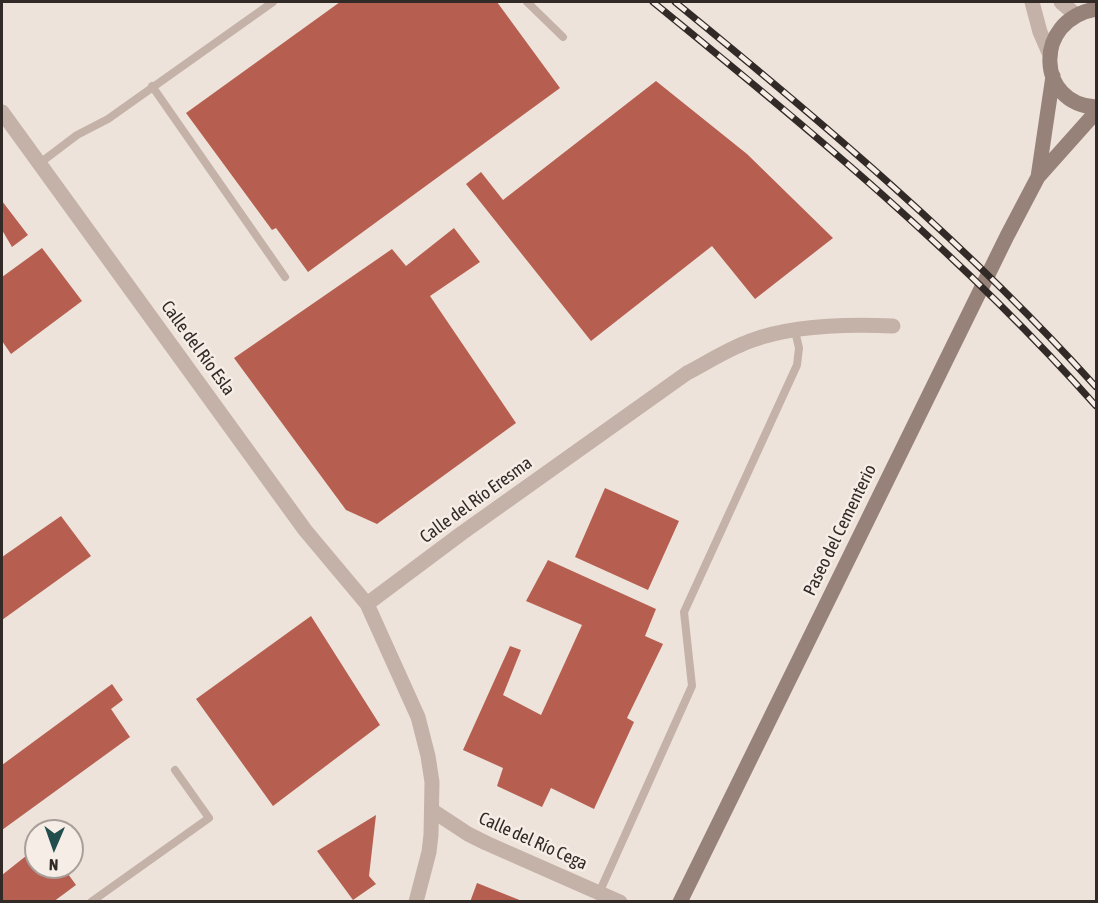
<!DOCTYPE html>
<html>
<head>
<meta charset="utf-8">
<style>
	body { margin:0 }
	#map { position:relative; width:1098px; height:903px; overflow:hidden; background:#eee3da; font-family:"Asap Condensed",sans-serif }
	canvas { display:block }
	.frame { position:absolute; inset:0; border:3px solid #322a27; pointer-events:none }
	.north { position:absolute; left:24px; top:819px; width:60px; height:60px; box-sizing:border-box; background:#f6ede6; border:2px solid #a89f9a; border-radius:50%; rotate:182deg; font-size:16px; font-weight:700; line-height:24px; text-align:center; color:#322a27 }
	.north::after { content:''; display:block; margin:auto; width:21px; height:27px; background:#224e4d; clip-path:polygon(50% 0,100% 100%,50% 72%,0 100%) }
</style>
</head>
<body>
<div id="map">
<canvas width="1098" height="903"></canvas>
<div class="frame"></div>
<div class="north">N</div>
</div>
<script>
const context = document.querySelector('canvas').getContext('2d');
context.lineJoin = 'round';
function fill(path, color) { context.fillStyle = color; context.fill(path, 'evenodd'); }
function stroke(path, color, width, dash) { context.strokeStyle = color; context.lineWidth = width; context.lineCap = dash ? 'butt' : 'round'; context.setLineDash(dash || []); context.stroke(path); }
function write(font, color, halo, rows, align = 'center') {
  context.font = font + ' "Asap Condensed",sans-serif'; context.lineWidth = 5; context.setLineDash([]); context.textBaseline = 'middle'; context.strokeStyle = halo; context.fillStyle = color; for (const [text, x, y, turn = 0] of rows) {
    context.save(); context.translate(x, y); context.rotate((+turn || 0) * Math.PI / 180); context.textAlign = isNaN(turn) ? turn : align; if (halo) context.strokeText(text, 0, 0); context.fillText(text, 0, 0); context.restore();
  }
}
const building = new Path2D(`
	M 340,2 L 497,2 L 560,88 L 308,272 L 276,228 L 272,230 L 186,113 Z
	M 656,81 L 747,154 L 833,238 L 755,299 L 712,246 L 591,341 L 466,184 L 481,172 L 503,200 Z
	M 2,201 L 28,235 L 12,247 L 2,230 Z
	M 454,228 L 480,262 L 430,296 L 516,423 L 377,524 L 346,510 L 234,358 L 392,249 L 406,266 Z
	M 42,248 L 82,301 L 11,354 L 2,341 L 2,277 Z
	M 605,488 L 679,521 L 648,590 L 575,557 Z
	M 61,516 L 91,556 L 2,620 L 2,557 Z
	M 548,560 L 656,609 L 645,636 L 663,644 L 627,718 L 634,722 L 594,809 L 551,788 L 542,807 L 497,786 L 503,768 L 463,750 L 510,646 L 521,650 L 503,695 L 541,715 L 582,625 L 526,601 Z
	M 311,616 L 380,725 L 273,806 L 196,699 Z
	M 112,684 L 123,700 L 111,709 L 130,737 L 2,830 L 2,765 Z
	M 376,815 L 369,876 L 376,884 L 353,900 L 317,851 Z
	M 36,848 L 36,867 L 63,867 L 76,885 L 53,902 L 2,902 L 2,875 Z
	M 477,883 L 522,901 L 522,902 L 470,902 Z`);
const lane = new Path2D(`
	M 527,2 L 563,37
	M 152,86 L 285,277
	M 40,163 L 77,135 L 108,119 L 273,2
	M 599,893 L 692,686 L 684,612 L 797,365 L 799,348 L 795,331
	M 91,902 L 209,818 L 175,770`);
const street = new Path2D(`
	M 1032,2 L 1040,32 L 1050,55
	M 1061,2 L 1076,15
	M 2,112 L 305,530 L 367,604 L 418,717 L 428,756 L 432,782 L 431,835 L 429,852 L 416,902
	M 367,604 L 462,533 L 687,373 C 708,362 728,349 750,341 C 792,325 848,324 893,326
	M 433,811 L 468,834 L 486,843 L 620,902`);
const secondary = new Path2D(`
	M 1096,9 C 1032,20 1037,105 1096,107
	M 1038,177 L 1053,76
	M 680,902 L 1007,236 L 1038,177 L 1096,112`);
const rail = new Path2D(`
	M 653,2 C 808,128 964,257 1096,406
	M 675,2 C 822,122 969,246 1096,387`);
const streetNames = [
	["Calle del Río Esla",198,348,54],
	["Calle del Río Eresma",476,500,-36],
	["Paseo del Cementerio",840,530,-64],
	["Calle del Río Cega",533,841,24]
];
fill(building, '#b65f50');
stroke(lane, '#c4b2a8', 8);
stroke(street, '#c4b2a8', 15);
stroke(secondary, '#97827a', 15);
stroke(rail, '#322a27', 7);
stroke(rail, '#f6ede6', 4.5, [14]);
write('18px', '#322a27', '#f6ede6', streetNames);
</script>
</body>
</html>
